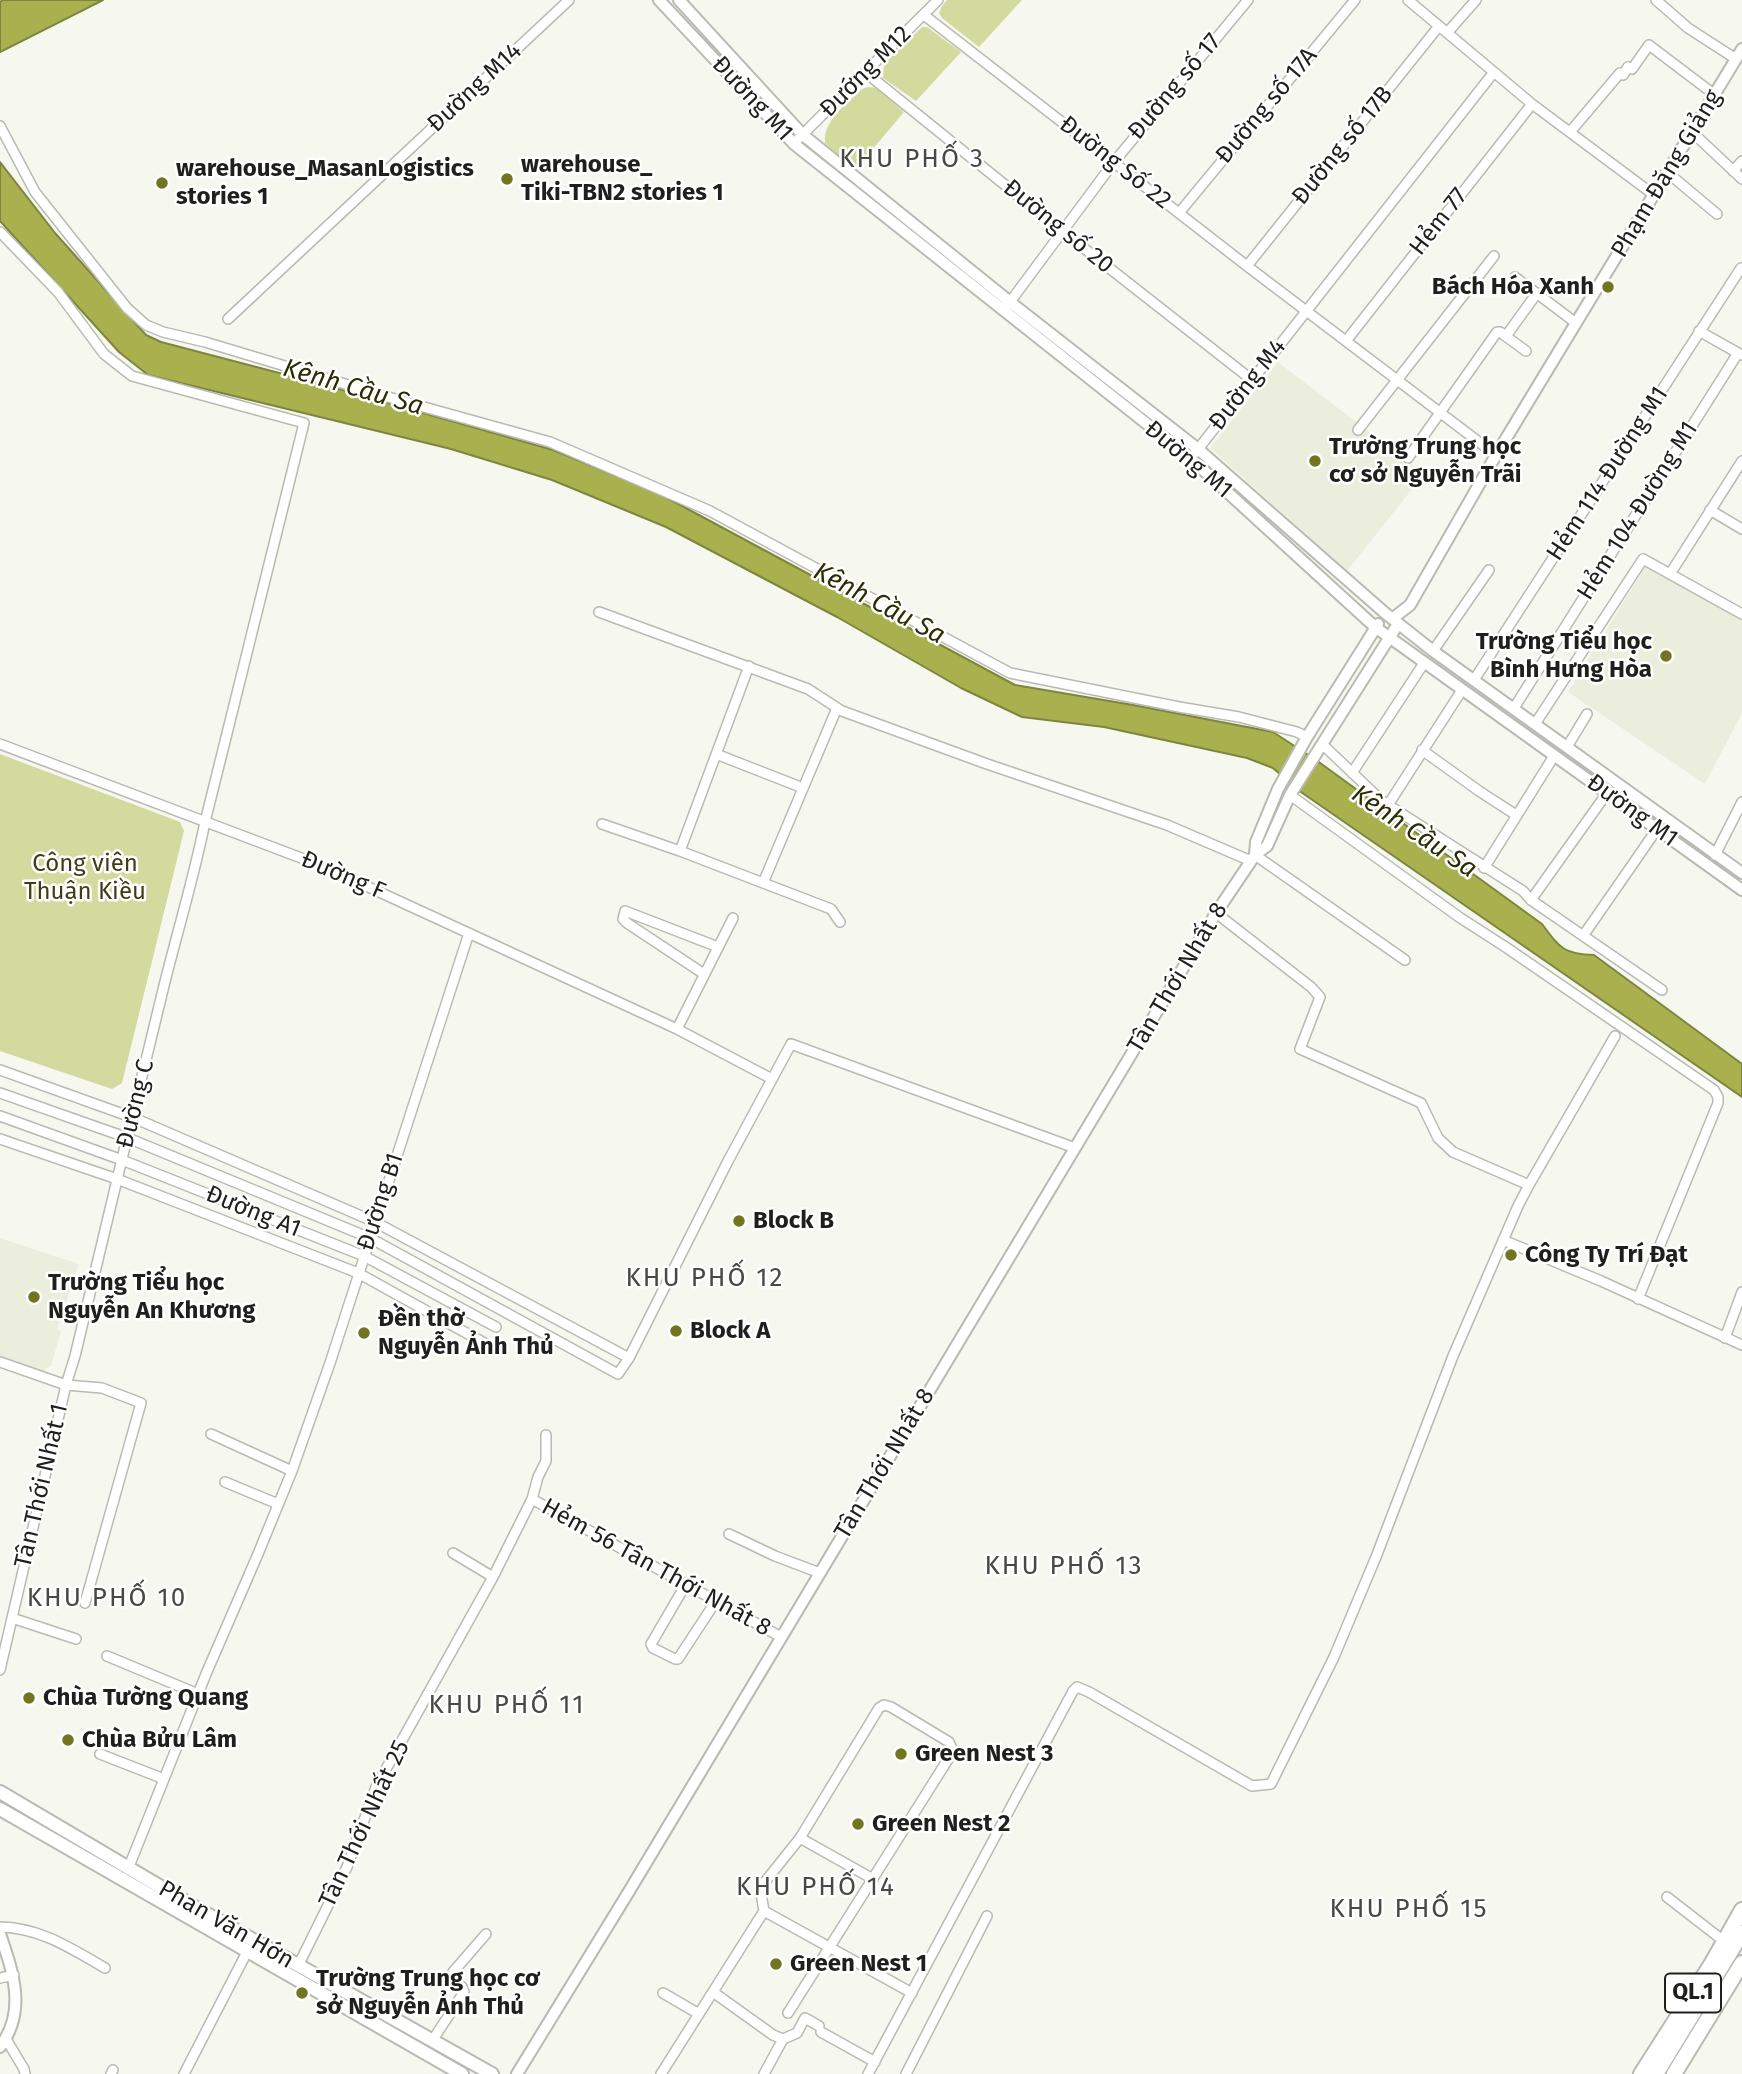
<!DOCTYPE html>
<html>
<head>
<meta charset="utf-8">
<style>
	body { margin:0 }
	canvas { display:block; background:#f6f8ef }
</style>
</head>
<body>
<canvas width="1742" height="2074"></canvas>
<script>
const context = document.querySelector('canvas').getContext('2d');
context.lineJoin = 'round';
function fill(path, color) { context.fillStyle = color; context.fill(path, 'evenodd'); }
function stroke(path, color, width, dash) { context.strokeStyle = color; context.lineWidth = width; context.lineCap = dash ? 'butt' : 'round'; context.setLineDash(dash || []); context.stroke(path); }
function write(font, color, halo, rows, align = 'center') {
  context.font = font + ' "Fira Sans",sans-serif'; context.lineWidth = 5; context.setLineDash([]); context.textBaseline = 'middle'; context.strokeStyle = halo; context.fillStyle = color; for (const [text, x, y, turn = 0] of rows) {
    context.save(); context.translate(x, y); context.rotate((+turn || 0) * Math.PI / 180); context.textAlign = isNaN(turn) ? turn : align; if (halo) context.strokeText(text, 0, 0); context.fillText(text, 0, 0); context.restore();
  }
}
const built = new Path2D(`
	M 1278,362 L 1424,474 L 1347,571 L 1210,448 Z
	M 1646,566 L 1742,620 L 1742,713 L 1705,784 L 1568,692 Z
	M 0,1238 L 79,1264 L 57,1329 L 61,1331 L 51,1366 L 41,1372 L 0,1358 Z`);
const green = new Path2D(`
	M 947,0 L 1022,0 L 979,47 L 942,18 L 939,13 L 942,6 Z
	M 922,27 L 927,27 L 961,52 L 916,101 L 883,78 L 884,64 Z
	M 869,87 L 877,88 L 904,112 L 855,170 L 825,143 C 823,120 847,104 862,89 Z
	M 0,754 L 180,822 L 184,831 L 122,1083 L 112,1089 L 0,1051 Z`);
const water = new Path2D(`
	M 3,0 L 103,0 L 0,52 L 0,2 Z
	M 0,162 L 55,233 L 146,335 L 161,342 L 325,385 L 553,450 L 658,493 L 1015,685 L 1133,705 L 1273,732 L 1316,760 L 1542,924 C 1560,948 1563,954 1594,955 L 1742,1064 L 1742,1097 L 1298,790 L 1273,768 L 1247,758 L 1104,727 L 1022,717 L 961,688 L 837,617 L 666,527 L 552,480 L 451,449 L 148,375 L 119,352 L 0,221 Z`);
const minor = new Path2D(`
	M 1408,0 L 1532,104 L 1654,195
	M 1656,0 L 1688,28 L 1736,59
	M 924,15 L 1247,266 L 1496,455
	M 1447,33 L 1476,0
	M 865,72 L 1062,231 L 1252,380
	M 0,126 L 35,192 L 127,308 L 146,325 L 163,332 L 205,342 L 395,399 L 550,442 L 710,511 L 1010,673 L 1179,707 L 1239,717 L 1297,732 L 1307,737
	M 1570,132 L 1620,73 L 1623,75 L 1628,67 L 1632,69 L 1649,45 L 1715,95
	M 1692,132 L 1742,179
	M 798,139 L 938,0
	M 1733,171 L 1742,161
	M 1668,173 L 1717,214
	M 1179,213 L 1355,0
	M 0,232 L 58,292 L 104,354 L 132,376 L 304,423 L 205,822 C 193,882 175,939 161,998 C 132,1117 103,1237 75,1356 L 66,1385 L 0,1670
	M 1247,266 L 1439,26
	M 1515,277 L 1576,323
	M 1007,306 L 1114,162 L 1248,0
	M 228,319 L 569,0
	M 1699,331 L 1738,353
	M 1506,336 L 1537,293
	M 1346,341 L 1532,104
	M 1358,430 L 1494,256
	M 1195,453 L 1494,72
	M 1408,458 L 1497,332 L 1500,332 L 1526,351
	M 1710,510 L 1742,529
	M 1670,574 L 1742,461
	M 599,612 L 808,689 L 842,711 L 987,764 L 1167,825 L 1251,861
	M 1433,651 L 1489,570
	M 1474,680 L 1741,268
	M 1514,708 L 1738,353 L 1742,355
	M 1535,724 L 1643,559 L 1742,614
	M 0,744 L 325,867 L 677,1029 L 772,1079
	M 1322,744 L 1382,801 L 1523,891 L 1531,900 L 1662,990
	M 1567,747 L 1587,714
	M 1422,750 L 1479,791 L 1516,815
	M 716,754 L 803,788
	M 1352,773 L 1424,663
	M 1290,795 L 1459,917 L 1507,948 L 1714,1090 L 1718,1097 L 1718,1103 L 1638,1299
	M 1388,805 L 1462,690
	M 602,824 L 680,851 L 831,909 L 840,922
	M 680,851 L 749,666
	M 1255,855 L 1405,960
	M 1715,855 L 1742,802
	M 1484,868 L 1554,756
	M 763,883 L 837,708
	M 1531,900 L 1607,793
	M 1216,913 L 1311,987 L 1320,997 L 1300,1049 L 1421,1103 L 1438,1138 L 1453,1152 L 1529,1185
	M 1583,936 L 1657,829
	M 704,974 L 627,923 L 623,919 L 625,911 L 718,947
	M 677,1029 L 733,918
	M 0,1070 L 134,1118 L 375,1222 L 629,1358
	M 0,1093 L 128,1138 L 370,1238 L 618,1374 L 629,1358 L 728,1161 L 791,1044 L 1075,1148
	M 0,1116 L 122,1160 L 364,1256 L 496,1327
	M 0,1139 L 117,1179 L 358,1273 L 488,1345
	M 1503,1240 L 1601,1281 L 1742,1345
	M 1725,1338 L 1742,1292
	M 0,1362 L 66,1385 L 102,1388 L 141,1403 L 85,1603
	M 211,1434 L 292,1471
	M 225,1482 L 278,1504
	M 532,1499 L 781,1637
	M 729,1534 L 775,1556 L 820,1573
	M 453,1553 L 493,1577
	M 686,1584 L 651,1644 L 653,1648 L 675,1659 L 678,1659 L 716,1601
	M 12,1618 L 76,1639
	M 107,1656 L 198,1694
	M 100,1754 L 164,1779
	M 800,1838 L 873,1879
	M 128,1869 L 206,1674 L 258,1554 L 292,1471 L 330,1363 L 469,933
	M 1667,1897 L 1725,1942
	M 0,1927 C 39,1927 72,1949 105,1968
	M 298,1966 L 347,1867 L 376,1787 L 493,1577 L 532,1499 L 538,1477 L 546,1461 L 546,1435
	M 0,1978 L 14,1975
	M 713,1992 L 773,2035 L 783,2039 L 797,2033 L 805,2018 L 819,2026
	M 663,1993 L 699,2014
	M 788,2013 L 952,1753 L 953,1751 L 949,1742 L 891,1707 L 884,1705 L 879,1708 L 800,1838 L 760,1888 L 764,1911 L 912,1993
	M 821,2032 L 875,2062
	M 6,2039 L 24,2069 L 25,2074
	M 432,2041 L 464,1992 L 462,1987 L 453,1980 L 453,1972 L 486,1934
	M 111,2074 L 113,2070
	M 184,2074 L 247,1952
	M 661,2074 L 764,1911
	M 764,2074 L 783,2039
	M 868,2074 L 1073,1691 L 1077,1687 L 1089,1692 L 1252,1786 L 1271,1784 L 1334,1657 L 1376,1557 L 1453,1356 L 1518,1206 L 1529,1185 L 1615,1036
	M 906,2074 L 987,1916`);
const tertiary = new Path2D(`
	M 659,0 L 794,144 L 1190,458 L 1375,627 L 1742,890
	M 679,0 L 803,135 L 1010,302 L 1198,449 L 1385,613 L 1433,651 L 1742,873
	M 1392,619 L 1410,605 L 1496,455 L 1742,49
	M 1255,855 L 1256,842 L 1278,789 L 1307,737 L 1378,624
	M 0,1934 C 13,1972 27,2011 0,2047
	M 517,2074 L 628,1893 L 1216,913 L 1255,855 L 1267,846 L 1290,795 L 1398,624`);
const secondary = new Path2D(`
	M 0,1792 L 198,1909 L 492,2074
	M 0,1809 L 462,2074`);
const trunk = new Path2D(`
	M 1641,2074 L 1712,1963 L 1742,1910
	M 1656,2074 L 1742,1933
	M 1674,2074 L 1742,1963`);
const markers = [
	[507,179,7,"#70761f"],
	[162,183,7,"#70761f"],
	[1608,287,7,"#70761f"],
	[1315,461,7,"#70761f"],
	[1666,656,7,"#70761f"],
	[739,1221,7,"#70761f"],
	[1511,1255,7,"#70761f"],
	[34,1297,7,"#70761f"],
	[676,1331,7,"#70761f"],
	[364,1333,7,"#70761f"],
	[29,1698,7,"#70761f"],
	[68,1740,7,"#70761f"],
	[901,1754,7,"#70761f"],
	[858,1824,7,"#70761f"],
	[776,1964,7,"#70761f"],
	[302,1993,7,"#70761f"]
];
const shields = [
	[1693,1993,56]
];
const shieldNames = [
	["QL.1",1693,1993]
];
const streetNames = [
	["Đướng M12",866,72,-45],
	["Đường số 17",1175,87,-50],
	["Đường M14",475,88,-43],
	["Đường M1",752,99,47],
	["Đường số 17A",1267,106,-50],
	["Đường số 17B",1343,146,-51],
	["Đường Số 22",1115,163,38],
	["Phạm Đăng Giảng",1667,174,-59],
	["Hẻm 77",1439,222,-52],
	["Đường số 20",1058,227,39],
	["Đường M4",1248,385,-52],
	["Đường M1",1188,460,40],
	["Hẻm 114 Đường M1",1608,474,-57],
	["Hẻm 104 Đường M1",1638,511,-58],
	["Đường M1",1632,811,36],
	["Đường F",343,876,23],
	["Tân Thới Nhất 8",1178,978,-59],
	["Đường C",136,1104,-76],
	["Đường B1",381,1202,-72],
	["Đường A1",253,1212,22],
	["Tân Thới Nhất 8",885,1464,-59],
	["Tân Thới Nhất 1",42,1486,-77],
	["Hẻm 56 Tân Thới Nhất 8",656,1568,29],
	["Tân Thới Nhất 25",365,1824,-65],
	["Phan Văn Hớn",226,1925,30]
];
const poiNames = [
	["warehouse_",521,165],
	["Tiki-TBN2 stories 1",521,193],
	["warehouse_MasanLogistics",176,169],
	["stories 1",176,197],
	["Bách Hóa Xanh",1594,287,"right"],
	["Trường Trung học",1329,447],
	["cơ sở Nguyễn Trãi",1329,475],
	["Trường Tiểu học",1652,642,"right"],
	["Bình Hưng Hòa",1652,670,"right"],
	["Block B",753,1221],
	["Công Ty Trí Đạt",1525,1255],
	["Trường Tiểu học",48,1283],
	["Nguyễn An Khương",48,1311],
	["Đền thờ",378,1319],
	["Nguyễn Ảnh Thủ",378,1347],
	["Block A",690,1331],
	["Chùa Tường Quang",43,1698],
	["Chùa Bửu Lâm",82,1740],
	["Green Nest 3",915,1754],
	["Green Nest 2",872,1824],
	["Green Nest 1",790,1964],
	["Trường Trung học cơ",316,1979],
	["sở Nguyễn Ảnh Thủ",316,2007]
];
const parkNames = [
	["Công viên",85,864],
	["Thuận Kiều",85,892]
];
const neighbourhoodNames = [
	["KHU PHỐ 3",912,160],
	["KHU PHỐ 12",705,1279],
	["KHU PHỐ 13",1064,1567],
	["KHU PHỐ 10",107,1599],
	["KHU PHỐ 11",507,1706],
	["KHU PHỐ 14",816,1888],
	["KHU PHỐ 15",1409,1910]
];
const waterNames = [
	["Kênh Cầu Sa",353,388,16],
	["Kênh Cầu Sa",879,604,28],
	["Kênh Cầu Sa",1414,832,34]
];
fill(built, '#ebeedd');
fill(green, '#d3da9d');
fill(water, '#a8b14d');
stroke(water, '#7f853e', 2);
stroke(minor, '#b9bab1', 12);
stroke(tertiary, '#b9bab1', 14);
stroke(secondary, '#b9bab1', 16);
stroke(trunk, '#b9bab1', 18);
stroke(minor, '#fff', 9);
stroke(tertiary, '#fff', 10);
stroke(secondary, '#fff', 12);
stroke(trunk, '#fff', 14);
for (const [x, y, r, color] of markers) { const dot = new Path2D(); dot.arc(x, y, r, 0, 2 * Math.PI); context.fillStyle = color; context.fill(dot); stroke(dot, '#fff', 2.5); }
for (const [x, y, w] of shields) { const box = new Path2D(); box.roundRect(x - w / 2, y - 19.5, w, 39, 5); context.fillStyle = '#fff'; context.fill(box); stroke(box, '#1f1f1c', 2); }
write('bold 23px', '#1f1f1c', null, shieldNames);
write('24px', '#1f1f1c', '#fff', streetNames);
write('bold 24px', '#1f1f1c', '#fff', poiNames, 'left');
write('24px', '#3c3f15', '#fff', parkNames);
context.letterSpacing = '2px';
write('26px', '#484942', '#fff', neighbourhoodNames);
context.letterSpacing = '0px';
write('italic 26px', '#2b2d02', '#fff', waterNames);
</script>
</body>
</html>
